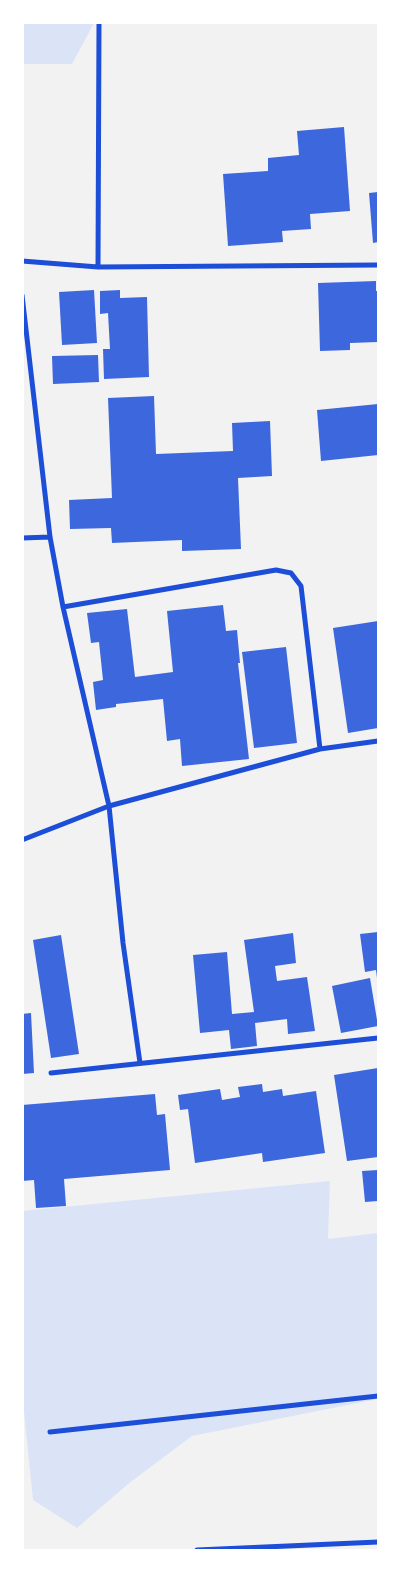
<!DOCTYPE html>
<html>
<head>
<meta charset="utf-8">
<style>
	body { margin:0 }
	#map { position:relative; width:401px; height:1573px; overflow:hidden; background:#f2f2f2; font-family:"PT Sans",sans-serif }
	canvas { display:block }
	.frame { position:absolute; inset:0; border:24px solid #fff; pointer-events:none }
</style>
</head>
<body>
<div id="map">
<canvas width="401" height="1573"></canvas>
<div class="frame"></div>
</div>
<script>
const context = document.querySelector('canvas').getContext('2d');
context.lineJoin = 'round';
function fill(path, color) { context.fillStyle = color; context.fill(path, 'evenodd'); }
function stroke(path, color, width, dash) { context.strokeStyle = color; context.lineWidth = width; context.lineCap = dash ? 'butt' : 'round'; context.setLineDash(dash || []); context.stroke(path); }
const green = new Path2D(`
	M 23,22 L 94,22 L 94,23 L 72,64 L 23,64 Z
	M 330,1181 L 328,1239 L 378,1233 L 378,1399 L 192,1436 L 128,1484 L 77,1528 L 33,1500 L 22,1392 L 22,1211 Z`);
const building = new Path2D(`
	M 344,127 L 350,211 L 310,214 L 311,229 L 282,231 L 283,242 L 228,246 L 223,174 L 268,171 L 268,158 L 299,155 L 297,131 Z
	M 378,192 L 378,242 L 373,243 L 369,193 Z
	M 376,281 L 376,291 L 378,291 L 378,342 L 350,343 L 350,350 L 320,351 L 318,283 Z
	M 94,290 L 97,343 L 62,345 L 59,292 Z
	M 120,290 L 120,298 L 147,297 L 149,377 L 104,379 L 103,349 L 110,349 L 108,313 L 100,314 L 100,291 Z
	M 98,355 L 99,382 L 53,384 L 52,356 Z
	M 154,396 L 156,454 L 233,451 L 232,423 L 270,421 L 272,476 L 238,478 L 241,549 L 182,551 L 182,540 L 112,543 L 111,528 L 70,529 L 69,500 L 112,498 L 108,398 Z
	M 378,404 L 378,455 L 321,461 L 317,410 Z
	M 223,605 L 226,631 L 237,630 L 240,663 L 238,663 L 249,759 L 182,766 L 180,739 L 167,741 L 163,699 L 116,704 L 116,707 L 96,710 L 93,682 L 103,680 L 99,642 L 91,643 L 87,613 L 127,609 L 135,677 L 173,672 L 167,611 Z
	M 378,621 L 378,728 L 348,733 L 333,628 Z
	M 286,647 L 297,743 L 254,748 L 242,652 Z
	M 378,932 L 378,978 L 377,978 L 376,970 L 365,972 L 360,934 Z
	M 293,933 L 296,963 L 275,966 L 277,981 L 307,977 L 315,1031 L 288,1034 L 287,1019 L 255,1023 L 257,1046 L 231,1049 L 229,1030 L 200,1033 L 193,955 L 227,952 L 232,1014 L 254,1012 L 244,940 Z
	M 61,935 L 79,1054 L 51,1058 L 33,940 Z
	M 370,978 L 378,1026 L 341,1033 L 332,986 Z
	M 31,1013 L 34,1073 L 22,1074 L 22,1014 Z
	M 378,1068 L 378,1157 L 347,1161 L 334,1075 Z
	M 262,1084 L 263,1092 L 282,1089 L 283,1096 L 316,1091 L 325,1153 L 263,1162 L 262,1153 L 195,1163 L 188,1109 L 180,1110 L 178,1095 L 220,1089 L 222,1100 L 240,1097 L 238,1087 Z
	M 155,1094 L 157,1115 L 165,1114 L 170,1170 L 64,1179 L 66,1206 L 36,1208 L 34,1180 L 22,1181 L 22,1105 Z
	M 378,1170 L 378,1201 L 365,1202 L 362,1171 Z`);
const minor = new Path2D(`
	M 22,261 L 98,267 L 378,265
	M 98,267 L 99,22
	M 22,295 L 50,537 L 63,607 L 109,806 L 123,943 L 140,1063
	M 22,538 L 50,537
	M 63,607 L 276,570 L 291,573 L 301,586 L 320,749
	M 22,840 L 109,806 L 320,749 L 378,741
	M 51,1073 L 378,1038
	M 50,1432 L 378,1396
	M 197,1550 L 378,1542`);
fill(green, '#dbe4f7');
fill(building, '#3d67dc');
stroke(minor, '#1d4ed8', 5);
</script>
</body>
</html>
